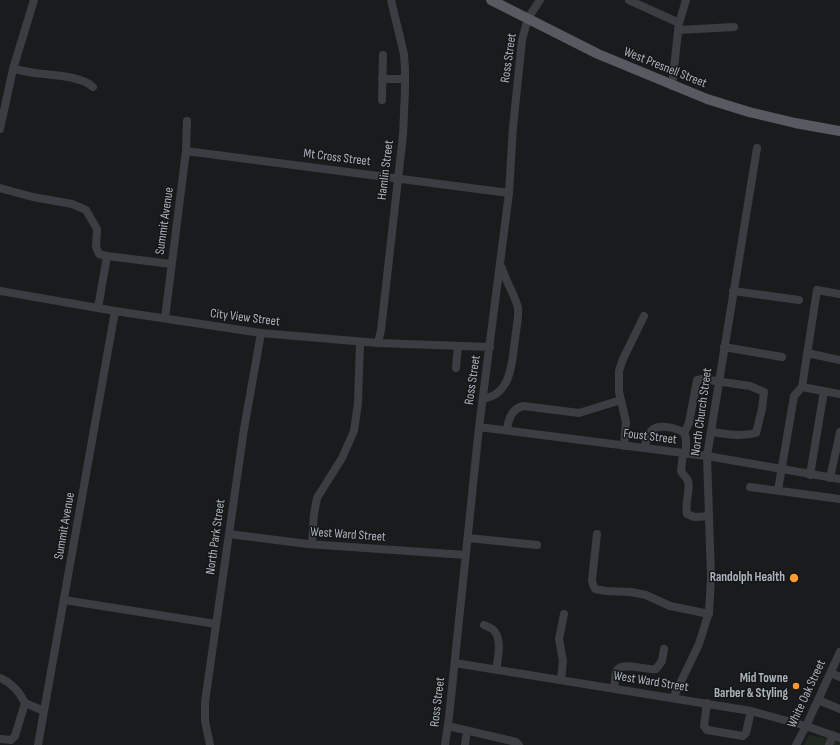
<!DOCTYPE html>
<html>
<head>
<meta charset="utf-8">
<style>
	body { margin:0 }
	canvas { display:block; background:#1a1b1d }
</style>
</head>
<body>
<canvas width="840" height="745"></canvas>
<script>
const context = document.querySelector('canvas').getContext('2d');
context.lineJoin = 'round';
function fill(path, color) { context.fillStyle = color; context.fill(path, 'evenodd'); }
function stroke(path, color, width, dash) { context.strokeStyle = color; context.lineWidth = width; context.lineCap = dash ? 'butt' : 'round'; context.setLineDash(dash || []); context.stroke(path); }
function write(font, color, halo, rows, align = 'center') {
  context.font = font + ' "Sofia Sans Condensed",sans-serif'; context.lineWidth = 3; context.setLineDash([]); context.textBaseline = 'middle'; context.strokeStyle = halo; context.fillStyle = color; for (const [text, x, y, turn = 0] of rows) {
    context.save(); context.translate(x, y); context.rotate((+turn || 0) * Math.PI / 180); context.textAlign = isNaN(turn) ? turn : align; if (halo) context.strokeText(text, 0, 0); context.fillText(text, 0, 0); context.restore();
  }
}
const green = new Path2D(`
	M 809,735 L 828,739 L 840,743 L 840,745 L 804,745 Z`);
const minor = new Path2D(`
	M 629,0 L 679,23
	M 678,30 L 734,27
	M 13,69 C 21,70 28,72 35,73 C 50,75 82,76 93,87
	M 382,79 L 405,79
	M 672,86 L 679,23 L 686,0
	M 382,100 L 383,55
	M 0,129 L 13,69 L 34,0
	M 186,151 L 509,193
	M 0,188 L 33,197 L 72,204 L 86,210 L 97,229 L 96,247 L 99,254 L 107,256 L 98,308
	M 107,256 L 171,264
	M 0,291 L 115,311 L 261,333 L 378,343 L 490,347
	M 733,291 L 799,300
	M 165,318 L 186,151 L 187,121
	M 378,343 L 381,330 L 403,135 L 405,91 L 405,69 L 404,54 L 391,0
	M 724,347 L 782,357
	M 807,353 L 840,360
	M 456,368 L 458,346
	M 802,387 L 840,394
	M 483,399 C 512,394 512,362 515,339 C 516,329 519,318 518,308 C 516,297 505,280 502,268
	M 479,427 L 707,456 L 840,479
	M 507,430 C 508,420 511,409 523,406 L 579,413 L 621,400
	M 684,433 L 689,423 L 697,380 L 702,379 L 750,386 L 764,392 L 762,409 L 756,433 C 741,437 726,434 711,432
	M 624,446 L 626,422 L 619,392 L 619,371 L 623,359 L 644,316
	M 644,448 C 646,443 647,435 651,431 C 659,423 677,428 684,433 L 686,438 L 686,454
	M 683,453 L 681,471 C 682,474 685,476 687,479 C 692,486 684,504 687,514 L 694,517 L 709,516
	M 810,475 L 824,391
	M 830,478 L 840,432
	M 750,487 L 840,499
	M 778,490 L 794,396 L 802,387 L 817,290 L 840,294
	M 229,534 L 308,544 L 466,555
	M 597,534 L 592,580 L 593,585 L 595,589 L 606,591 L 631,592 L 646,595 L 670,606 L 709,614
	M 468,538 L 537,545
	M 312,544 L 314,514 L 317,498 L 342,458 L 354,431 L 358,403 L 360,342
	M 64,600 L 216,624
	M 484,625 C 488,627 493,628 495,632 C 502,642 498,658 496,670
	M 455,663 L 751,711 L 806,726 L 840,738
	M 831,673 L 840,677
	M 0,678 C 12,683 19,691 25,703 L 44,711
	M 561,680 L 563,661 L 559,639 L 564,614
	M 614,688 C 615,683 615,677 616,672 C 620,660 647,671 656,669 L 662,661 L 664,649
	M 673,698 L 699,644 L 709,612 L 711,578 L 707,456 L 757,148
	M 818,700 L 840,709
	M 707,703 L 704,726 L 707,730 L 743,736 L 746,733 L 751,711
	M 448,726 L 516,742 L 519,745
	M 0,739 L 11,740 L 15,736 L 25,703
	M 38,745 L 115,311
	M 210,745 L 205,721 L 205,702 L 244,429 L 261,333
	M 445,745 L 449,717 L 479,427 L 509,193 L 513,127 L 522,40 L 528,18 L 540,0
	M 465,745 L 466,737
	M 796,745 L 806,726 L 840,652
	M 829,745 L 833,735`);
const major = new Path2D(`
	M 491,0 L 598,54 L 707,99 L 749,112 L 795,123 L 840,131`);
const markers = [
	[794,578,5,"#fe9a32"],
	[796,686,4,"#fe9a32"]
];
const streetNames = [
	["Ross Street",509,58,-82],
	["West Presnell Street",665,68,22],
	["Mt Cross Street",337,158,7],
	["Hamlin Street",386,170,-83],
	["Summit Avenue",165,221,-82],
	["City View Street",245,318,7],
	["Ross Street",473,380,-82],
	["North Church Street",702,412,-82],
	["Foust Street",650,437,7],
	["Summit Avenue",65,526,-80],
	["West Ward Street",348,535,4],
	["North Park Street",216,537,-82],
	["West Ward Street",651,682,9],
	["White Oak Street",807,694,-65],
	["Ross Street",438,702,-83]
];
const poiNames = [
	["Randolph Health",785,578],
	["Mid Towne",788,679],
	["Barber & Styling",788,694]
];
fill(green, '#202920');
stroke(minor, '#3b3d42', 8);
stroke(major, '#575b61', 10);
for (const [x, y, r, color] of markers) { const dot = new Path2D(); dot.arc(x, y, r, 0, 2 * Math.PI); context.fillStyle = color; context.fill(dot); stroke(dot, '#151618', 1.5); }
write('13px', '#acb4bd', '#151618', streetNames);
write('bold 13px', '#acb4bd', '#151618', poiNames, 'right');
</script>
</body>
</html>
